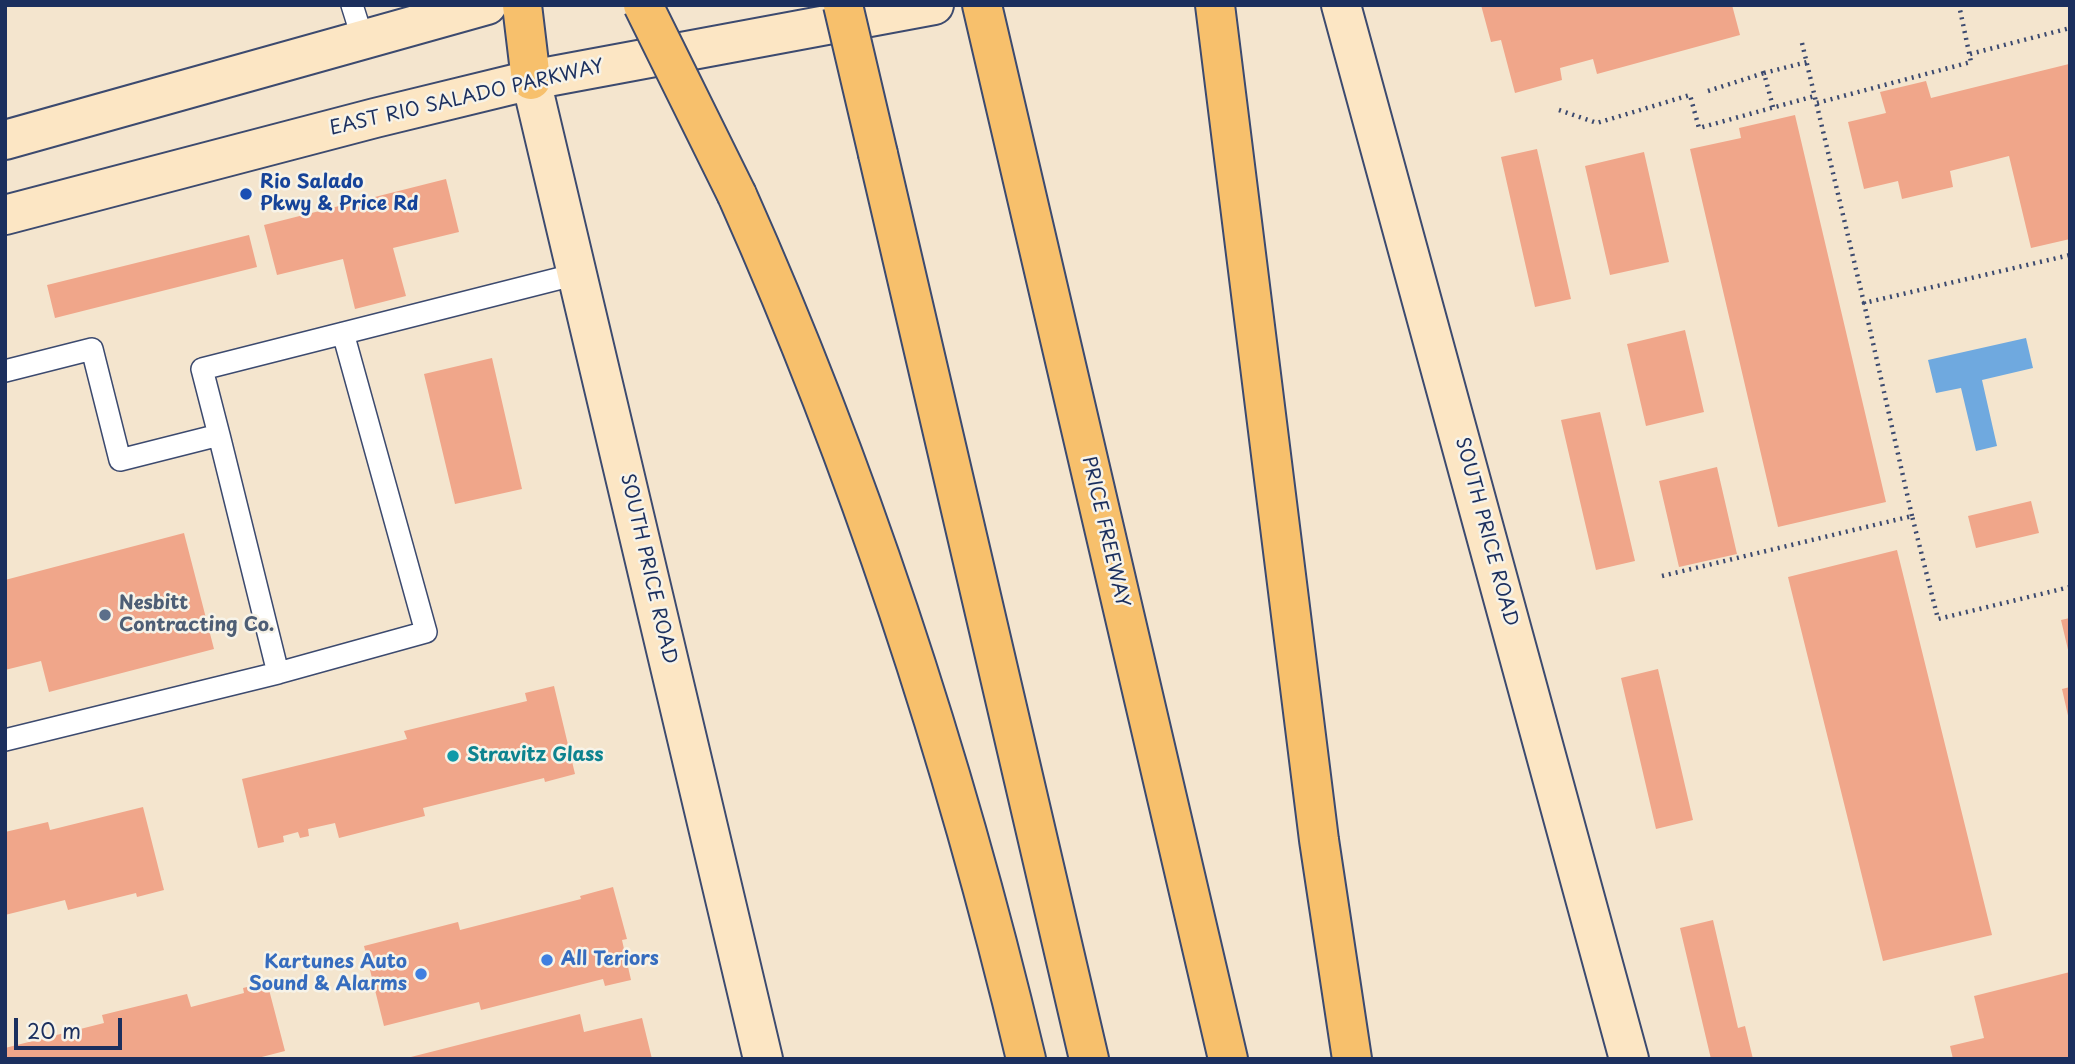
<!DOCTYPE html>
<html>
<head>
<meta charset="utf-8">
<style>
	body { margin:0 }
	#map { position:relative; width:2075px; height:1064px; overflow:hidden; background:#f4e5ce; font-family:"Playpen Sans",sans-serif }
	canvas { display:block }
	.frame { position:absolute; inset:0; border:7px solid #1b2f5e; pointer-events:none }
	.scale { position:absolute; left:14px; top:1018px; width:108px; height:32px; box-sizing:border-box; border:4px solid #1b2f5e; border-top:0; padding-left:9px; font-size:21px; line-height:24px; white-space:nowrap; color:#1b2f5e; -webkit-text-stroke:5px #f7f3e8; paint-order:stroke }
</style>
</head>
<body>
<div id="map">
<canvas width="2075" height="1064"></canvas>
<div class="frame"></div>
<div class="scale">20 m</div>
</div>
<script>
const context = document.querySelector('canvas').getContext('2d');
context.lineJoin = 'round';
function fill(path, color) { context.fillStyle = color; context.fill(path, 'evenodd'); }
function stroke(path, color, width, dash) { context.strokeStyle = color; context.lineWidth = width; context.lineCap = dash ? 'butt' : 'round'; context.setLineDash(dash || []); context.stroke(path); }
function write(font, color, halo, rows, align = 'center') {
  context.font = font + ' "Playpen Sans",sans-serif'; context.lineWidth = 5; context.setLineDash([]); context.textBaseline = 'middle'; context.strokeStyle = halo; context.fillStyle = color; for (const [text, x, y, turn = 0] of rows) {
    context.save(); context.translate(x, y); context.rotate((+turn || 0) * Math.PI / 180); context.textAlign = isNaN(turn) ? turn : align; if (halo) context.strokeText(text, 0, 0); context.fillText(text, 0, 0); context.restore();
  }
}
const water = new Path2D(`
	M 2026,338 L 2033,368 L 1982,380 L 1997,446 L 1976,451 L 1961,388 L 1936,393 L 1928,360 Z`);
const building = new Path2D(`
	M 1481,5 L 1732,5 L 1740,35 L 1597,74 L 1593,59 L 1560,68 L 1562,80 L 1515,93 L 1501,40 L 1491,42 Z
	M 2069,64 L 2070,239 L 2031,248 L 2009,156 L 1950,171 L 1953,187 L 1902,199 L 1898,181 L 1864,189 L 1848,122 L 1886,113 L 1880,92 L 1926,81 L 1931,98 Z
	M 1795,115 L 1886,502 L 1778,527 L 1690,149 L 1741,138 L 1739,128 Z
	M 1537,149 L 1571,299 L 1535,307 L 1501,157 Z
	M 1644,152 L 1669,262 L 1610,275 L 1585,166 Z
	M 446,179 L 459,232 L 393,248 L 406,296 L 355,309 L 343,259 L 277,275 L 264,225 Z
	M 249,235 L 257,267 L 55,318 L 47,285 Z
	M 1685,330 L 1704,412 L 1646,426 L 1627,344 Z
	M 492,358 L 522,489 L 455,504 L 424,374 Z
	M 1600,412 L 1635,561 L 1596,570 L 1561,420 Z
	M 1717,467 L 1737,554 L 1679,567 L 1659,481 Z
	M 2031,501 L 2039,533 L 1976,548 L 1968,516 Z
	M 184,533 L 214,649 L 49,692 L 41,661 L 5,670 L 5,580 Z
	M 1897,550 L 1992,935 L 1883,961 L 1788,577 Z
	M 2070,618 L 2070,654 L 2069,654 L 2061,620 Z
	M 1658,669 L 1693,820 L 1656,829 L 1621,678 Z
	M 554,686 L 575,774 L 545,782 L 544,778 L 423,808 L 425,816 L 339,838 L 335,823 L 308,829 L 309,836 L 300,838 L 298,832 L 283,836 L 284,842 L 258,848 L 242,779 L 407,739 L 404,731 L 527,701 L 525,693 Z
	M 2070,687 L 2070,720 L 2069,720 L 2062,689 Z
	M 143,807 L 164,890 L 137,897 L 136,893 L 68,910 L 65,900 L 5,915 L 5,832 L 48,822 L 50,830 Z
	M 613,887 L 627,939 L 622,940 L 631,980 L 605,986 L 603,979 L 481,1010 L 479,1002 L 384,1026 L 364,946 L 458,922 L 460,930 L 581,899 L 580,896 Z
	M 1713,920 L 1738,1028 L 1745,1026 L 1753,1059 L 1711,1059 L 1680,928 Z
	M 2070,972 L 2070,1059 L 1953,1059 L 1950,1046 L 1984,1038 L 1974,996 Z
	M 267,982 L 285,1051 L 254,1059 L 5,1059 L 5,1048 L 104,1023 L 102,1015 L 187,994 L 191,1007 L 244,993 L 243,988 Z
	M 580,1014 L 584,1032 L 642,1018 L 652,1059 L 403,1059 Z`);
const path = new Path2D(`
	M 1802,43 L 1864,303
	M 1970,54 L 2070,28
	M 1708,91 L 1764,73
	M 1817,103 L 1971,62 L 1959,5
	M 1773,107 L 1764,73 L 1807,62
	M 1559,110 L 1597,123 L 1690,95 L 1699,128 L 1815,96
	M 1912,516 L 1864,303 L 2070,255
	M 1662,576 L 1912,516 L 1938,619 L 2070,587`);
const lane = new Path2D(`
	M 352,5 L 363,40
	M 5,371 L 92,349 L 120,460 L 219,435 L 202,369 L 577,274
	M 278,673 L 426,632 L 343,333
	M 5,740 L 278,673 L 219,435`);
const secondary = new Path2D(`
	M 1341,5 L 1629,1059
	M 531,80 L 763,1059
	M 5,140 L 487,5
	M 5,215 L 375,118 L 531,80 L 934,5`);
const highway = new Path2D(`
	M 522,5 L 531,80
	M 982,5 L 1228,1059
	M 1215,5 L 1319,840 L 1352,1059
	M 878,154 L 1089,1059
	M 737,195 C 860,471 956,765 1026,1059`);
const highwayBridge = new Path2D(`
	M 643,5 L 737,195
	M 843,5 L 878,154`);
const markers = [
	[246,194,7,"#1a4fb4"],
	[105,615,7,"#5c6f8a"],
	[453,756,7,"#0f9aa8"],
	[547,960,7,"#3f7fe0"],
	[421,974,7,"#3f7fe0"]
];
const streetNames = [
	["EAST RIO SALADO PARKWAY",467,98,-13],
	["PRICE FREEWAY",1105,532,77],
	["SOUTH PRICE ROAD",1486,532,75],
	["SOUTH PRICE ROAD",648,569,77]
];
const transitNames = [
	["Rio Salado",260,183],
	["Pkwy & Price Rd",260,205]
];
const serviceNames = [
	["Nesbitt",119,604],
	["Contracting Co.",119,626]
];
const cultureNames = [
	["Stravitz Glass",467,756]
];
const shopNames = [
	["All Teriors",561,960],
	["Kartunes Auto",407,963,"right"],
	["Sound & Alarms",407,985,"right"]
];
fill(water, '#6fa9df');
fill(building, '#f0a68a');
stroke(lane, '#3c4a6f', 24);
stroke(secondary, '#3c4a6f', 42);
stroke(highway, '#3c4a6f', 42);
stroke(path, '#3c4a6f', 4.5, [2, 5]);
stroke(lane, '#fff', 21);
stroke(secondary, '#fce6c4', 38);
stroke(highway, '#f7c06c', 38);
stroke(highwayBridge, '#3c4a6f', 42, []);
stroke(highwayBridge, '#f7c06c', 38);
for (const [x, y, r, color] of markers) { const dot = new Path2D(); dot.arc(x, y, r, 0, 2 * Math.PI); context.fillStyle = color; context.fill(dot); stroke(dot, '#f7f3e8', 2.5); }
write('19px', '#1b2f5e', '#f7f3e8', streetNames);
write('bold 19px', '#164399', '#f7f3e8', transitNames, 'left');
write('bold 19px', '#4e5e75', '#f7f3e8', serviceNames, 'left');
write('bold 19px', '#0d838f', '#f7f3e8', cultureNames, 'left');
write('bold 19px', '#366cbe', '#f7f3e8', shopNames, 'left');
</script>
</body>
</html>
